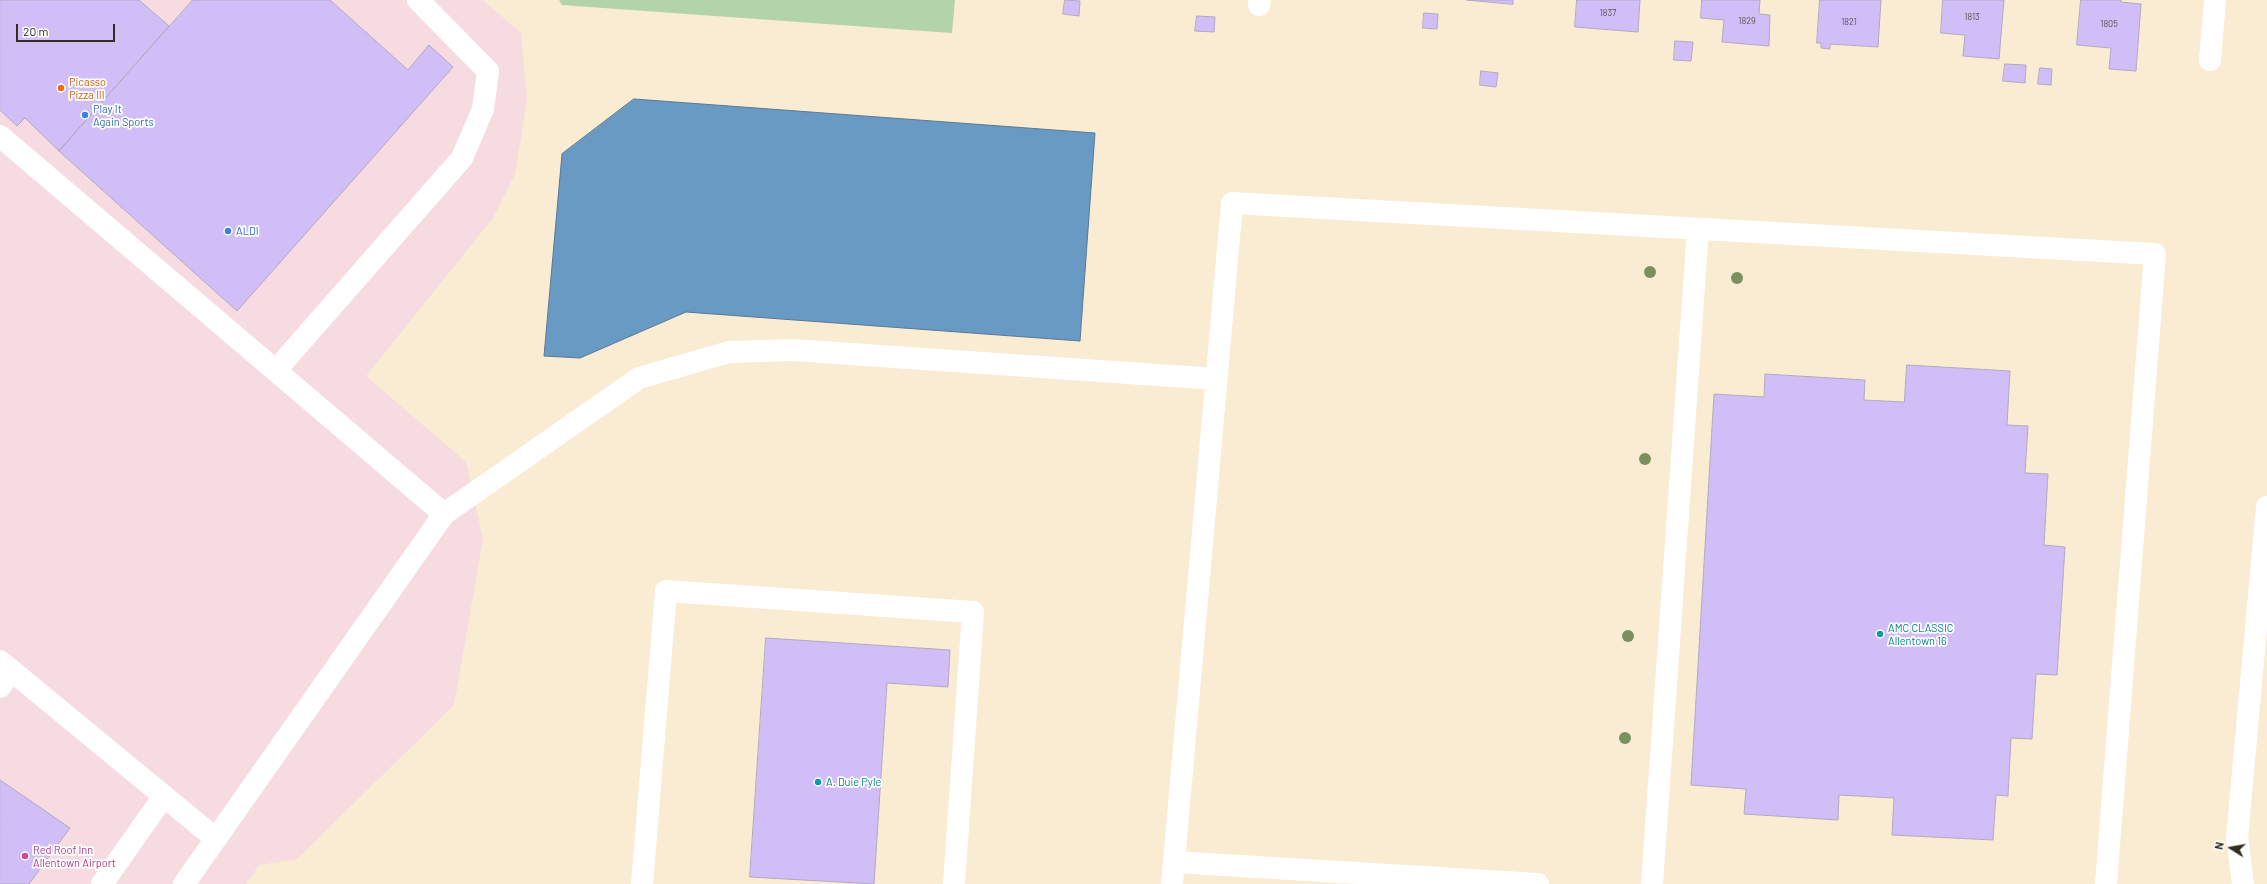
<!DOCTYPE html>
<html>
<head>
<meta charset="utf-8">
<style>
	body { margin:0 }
	#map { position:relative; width:2267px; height:884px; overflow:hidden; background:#faebd3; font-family:Barlow,sans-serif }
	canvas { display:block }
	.north { position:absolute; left:2211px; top:828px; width:40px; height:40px; -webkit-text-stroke:3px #fff; paint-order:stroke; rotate:281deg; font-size:11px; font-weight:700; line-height:16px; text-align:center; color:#322c23 }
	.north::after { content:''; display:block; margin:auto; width:14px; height:18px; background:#322c23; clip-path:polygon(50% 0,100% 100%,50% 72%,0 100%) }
	.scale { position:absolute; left:16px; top:24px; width:99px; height:18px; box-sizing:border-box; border:2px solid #322c23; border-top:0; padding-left:5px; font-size:12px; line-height:14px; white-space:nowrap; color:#322c23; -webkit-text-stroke:3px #fff; paint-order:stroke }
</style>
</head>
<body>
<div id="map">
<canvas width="2267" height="884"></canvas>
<div class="north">N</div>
<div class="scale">20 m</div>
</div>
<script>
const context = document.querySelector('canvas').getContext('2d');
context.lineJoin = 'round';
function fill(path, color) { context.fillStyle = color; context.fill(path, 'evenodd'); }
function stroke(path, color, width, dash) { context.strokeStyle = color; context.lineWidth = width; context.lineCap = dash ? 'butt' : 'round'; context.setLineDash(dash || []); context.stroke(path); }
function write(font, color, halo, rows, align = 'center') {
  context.font = font + ' Barlow,sans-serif'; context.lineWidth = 3.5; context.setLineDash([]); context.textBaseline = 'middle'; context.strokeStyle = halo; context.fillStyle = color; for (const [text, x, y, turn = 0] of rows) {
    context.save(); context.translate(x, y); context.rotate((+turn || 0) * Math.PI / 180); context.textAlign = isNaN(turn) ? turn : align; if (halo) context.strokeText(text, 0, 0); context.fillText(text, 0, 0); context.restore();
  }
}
const commercial = new Path2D(`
	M 0,0 L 483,0 L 521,33 L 527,100 L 515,174 L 493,218 L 366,376 L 466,462 L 483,539 L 454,705 L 297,859 L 259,865 L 246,884 L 0,884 Z`);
const green = new Path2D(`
	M 559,0 L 955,0 L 952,33 L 562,5 Z`);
const water = new Path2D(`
	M 634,99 L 1095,133 L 1080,341 L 686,312 L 580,358 L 544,356 L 562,154 Z`);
const building = new Path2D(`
	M 0,0 L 139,0 L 169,26 L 59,151 L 25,118 L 17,126 L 0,110 Z
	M 193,0 L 330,0 L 408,70 L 429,45 L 453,67 L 237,311 L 59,151 Z
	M 1065,0 L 1080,1 L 1079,16 L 1063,14 Z
	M 1467,0 L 1513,0 L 1513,4 Z
	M 1577,0 L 1640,0 L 1638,32 L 1575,27 Z
	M 1702,0 L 1760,0 L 1759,14 L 1770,15 L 1769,46 L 1722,42 L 1724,20 L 1701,18 Z
	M 1820,0 L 1881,0 L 1878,47 L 1830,44 L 1830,49 L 1821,48 L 1821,43 L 1817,43 Z
	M 1943,0 L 2004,0 L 1999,59 L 1963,56 L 1965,35 L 1941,33 Z
	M 2081,0 L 2121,0 L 2121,2 L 2141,4 L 2136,71 L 2109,69 L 2111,48 L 2077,45 Z
	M 1424,13 L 1438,14 L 1437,29 L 1423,28 Z
	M 1197,16 L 1215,17 L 1214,32 L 1195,31 Z
	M 1675,41 L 1693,42 L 1691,61 L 1674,60 Z
	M 2005,64 L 2026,65 L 2025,83 L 2003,81 Z
	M 2040,68 L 2052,69 L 2051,85 L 2038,84 Z
	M 1481,71 L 1498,73 L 1496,87 L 1480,85 Z
	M 1907,365 L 2010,371 L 2007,425 L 2028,426 L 2025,473 L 2048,474 L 2044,545 L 2065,547 L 2057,675 L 2036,674 L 2032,739 L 2011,738 L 2008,796 L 1996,795 L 1993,840 L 1892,835 L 1894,798 L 1839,795 L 1838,820 L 1744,814 L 1746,789 L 1691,785 L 1714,394 L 1764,397 L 1765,374 L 1865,380 L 1864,400 L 1904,402 Z
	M 766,638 L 950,650 L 948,687 L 887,683 L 874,884 L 750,877 Z
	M 0,780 L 70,828 L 29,884 L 0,884 Z`);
const minor = new Path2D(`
	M 1259,5 L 1260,0
	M 2210,60 L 2215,0
	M 0,136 L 444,514
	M 276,370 L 462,158 L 483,109 L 488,71 L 418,0
	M 0,661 L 216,839
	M 0,687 L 11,671
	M 1174,862 L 1538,884
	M 102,884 L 164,796
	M 184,884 L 444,514 L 639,378 L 729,352 L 793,350 L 1216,379
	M 642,884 L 666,591 L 973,612 L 954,884
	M 1172,884 L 1232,203 L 2155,254 L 2106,884
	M 1652,884 L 1698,229
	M 2243,884 L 2237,838 L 2267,507`);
const trees = [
	[1650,272],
	[1737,278],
	[1645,459],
	[1628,636],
	[1625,738]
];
const markers = [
	[61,88,4,"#e8710a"],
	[85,115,4,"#3f7fe0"],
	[228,231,4,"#3f7fe0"],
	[1880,634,4,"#0f9aa8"],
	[818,782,4,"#0f9aa8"],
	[25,856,4,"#d1479c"]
];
const numberNames = [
	["1837",1608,13],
	["1813",1972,17],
	["1829",1747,21],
	["1821",1849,22],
	["1805",2109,24]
];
const foodNames = [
	["Picasso",69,82],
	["Pizza III",69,95]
];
const shopNames = [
	["Play It",93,109],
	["Again Sports",93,122],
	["ALDI",236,231]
];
const cultureNames = [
	["AMC CLASSIC",1888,628],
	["Allentown 16",1888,641],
	["A. Duie Pyle",826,782]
];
const hotelNames = [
	["Red Roof Inn",33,850],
	["Allentown Airport",33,863]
];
fill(commercial, '#f6dbe1');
fill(green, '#b3d4aa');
fill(water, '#699ac3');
stroke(water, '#587993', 1);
fill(building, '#d1bef6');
stroke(building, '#b1a9c1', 1);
stroke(minor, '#fff', 22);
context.fillStyle = '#7a905f';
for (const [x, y] of trees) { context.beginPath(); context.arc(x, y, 6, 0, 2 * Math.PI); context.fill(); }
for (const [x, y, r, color] of markers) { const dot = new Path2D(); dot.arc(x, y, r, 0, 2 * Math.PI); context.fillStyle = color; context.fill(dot); stroke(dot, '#fff', 1.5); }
write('9px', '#5a5058', null, numberNames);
write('11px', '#c56008', '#fff', foodNames, 'left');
write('11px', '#366cbe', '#fff', shopNames, 'left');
write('11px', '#0d838f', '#fff', cultureNames, 'left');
write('11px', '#b23c85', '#fff', hotelNames, 'left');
</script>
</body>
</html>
